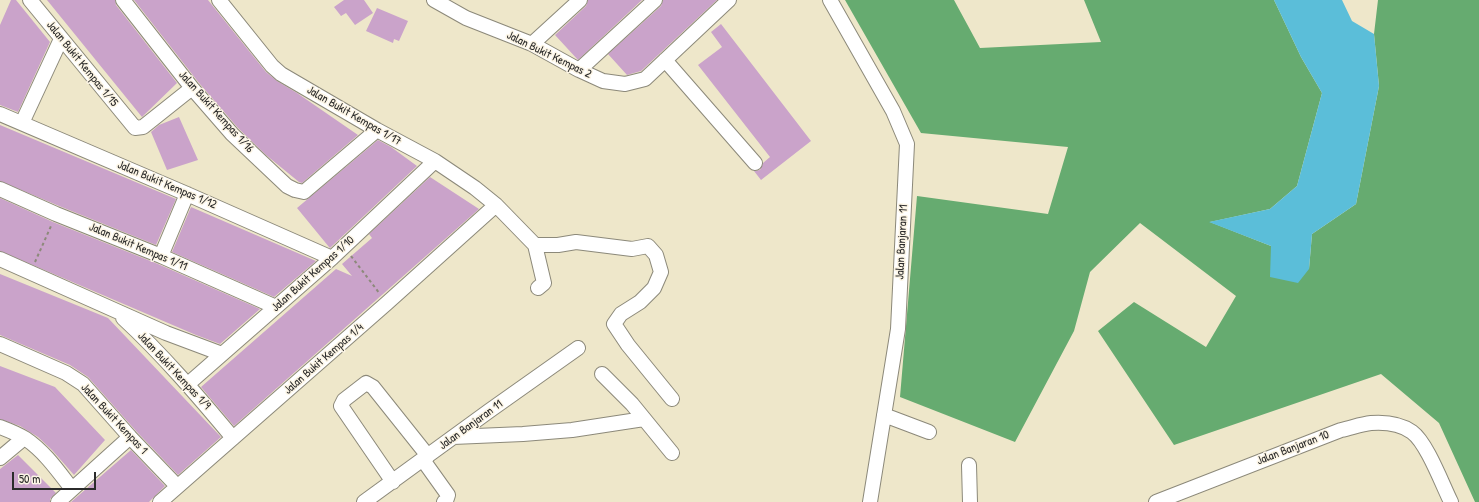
<!DOCTYPE html>
<html>
<head>
<meta charset="utf-8">
<style>
	body { margin:0 }
	#map { position:relative; width:1479px; height:502px; overflow:hidden; background:#eee7ca; font-family:"Patrick Hand",sans-serif }
	canvas { display:block }
	.scale { position:absolute; left:12px; top:472px; width:84px; height:18px; box-sizing:border-box; border:2px solid #2b2b2b; border-top:0; padding-left:5px; font-size:12px; line-height:14px; white-space:nowrap; color:#2b2b2b; -webkit-text-stroke:3px #fcf5e5; paint-order:stroke }
</style>
</head>
<body>
<div id="map">
<canvas width="1479" height="502"></canvas>
<div class="scale">50 m</div>
</div>
<script>
const context = document.querySelector('canvas').getContext('2d');
context.lineJoin = 'round';
function fill(path, color) { context.fillStyle = color; context.fill(path, 'evenodd'); }
function stroke(path, color, width, dash) { context.strokeStyle = color; context.lineWidth = width; context.lineCap = dash ? 'butt' : 'round'; context.setLineDash(dash || []); context.stroke(path); }
function write(font, color, halo, rows, align = 'center') {
  context.font = font + ' "Patrick Hand",sans-serif'; context.lineWidth = 3; context.setLineDash([]); context.textBaseline = 'middle'; context.strokeStyle = halo; context.fillStyle = color; for (const [text, x, y, turn = 0] of rows) {
    context.save(); context.translate(x, y); context.rotate((+turn || 0) * Math.PI / 180); context.textAlign = isNaN(turn) ? turn : align; if (halo) context.strokeText(text, 0, 0); context.fillText(text, 0, 0); context.restore();
  }
}
const forest = new Path2D(`
	M 845,0 L 954,0 L 980,48 L 1101,42 L 1084,0 L 1274,0 L 1301,57 L 1322,93 L 1297,186 L 1270,209 L 1210,222 L 1271,246 L 1309,269 L 1312,234 L 1356,204 L 1379,86 L 1374,34 L 1378,0 L 1479,0 L 1479,502 L 1475,502 L 1439,423 L 1381,374 L 1174,445 L 1098,331 L 1134,302 L 1206,347 L 1236,296 L 1140,223 L 1090,272 L 1074,331 L 1015,442 L 900,397 L 917,196 L 1048,214 L 1068,147 L 921,133 Z`);
const water = new Path2D(`
	M 1274,0 L 1342,0 L 1352,21 L 1374,34 L 1379,86 L 1356,204 L 1312,234 L 1309,269 L 1298,283 L 1270,277 L 1271,246 L 1209,222 L 1270,209 L 1297,186 L 1322,93 L 1301,57 Z`);
const building = new Path2D(`
	M 11,0 L 16,0 L 50,42 L 18,112 L 0,105 L 0,25 Z
	M 47,0 L 115,0 L 116,5 L 177,83 L 142,117 Z
	M 134,0 L 208,0 L 266,72 L 277,81 L 297,93 L 358,135 L 302,183 L 299,182 L 266,155 L 238,128 L 199,83 Z
	M 344,0 L 364,0 L 373,13 L 355,25 L 346,13 L 341,16 L 334,7 Z
	M 588,0 L 642,0 L 578,60 L 555,35 L 586,6 Z
	M 663,0 L 717,0 L 641,71 L 627,75 L 608,54 L 661,6 Z
	M 377,8 L 408,21 L 399,41 L 394,39 L 393,43 L 366,31 Z
	M 721,24 L 811,141 L 761,180 L 754,171 L 760,170 L 763,163 L 770,157 L 698,65 L 722,47 L 711,32 Z
	M 179,117 L 198,160 L 167,170 L 151,132 L 159,125 Z
	M 0,125 L 176,199 L 156,245 L 59,206 L 0,181 Z
	M 378,140 L 391,147 L 417,166 L 330,248 L 329,247 L 297,208 Z
	M 430,177 L 479,209 L 234,426 L 201,387 L 336,269 L 352,276 L 342,264 L 372,238 L 369,234 Z
	M 0,198 L 53,222 L 158,264 L 260,309 L 220,344 L 196,335 L 0,251 Z
	M 191,207 L 316,261 L 274,297 L 172,252 Z
	M 0,274 L 108,318 L 221,437 L 178,475 L 136,431 L 88,377 L 70,365 L 0,335 Z
	M 0,366 L 55,387 L 105,440 L 74,475 L 52,450 L 38,437 L 20,426 L 0,419 Z
	M 131,450 L 165,486 L 149,502 L 71,502 Z
	M 18,455 L 56,493 L 50,499 L 50,502 L 0,502 L 0,469 Z`);
const path = new Path2D(`
	M 351,256 L 380,294
	M 35,262 L 51,226`);
const minor = new Path2D(`
	M 30,0 L 135,128 L 143,127 L 192,88
	M 123,0 L 192,88 L 232,134 L 287,186 L 295,190 L 304,192 L 377,130
	M 434,0 L 466,18 L 532,44 L 579,70 L 603,81 L 625,84 L 645,79 L 729,0
	M 830,0 L 893,111 L 907,144 L 898,329 L 870,502
	M 532,44 L 580,0
	M 665,60 L 755,163
	M 579,70 L 655,0
	M 0,114 L 187,194 L 332,258
	M 22,123 L 61,39
	M 0,189 L 56,214 L 161,256 L 276,307
	M 496,205 L 535,245 L 558,245 L 576,242 L 632,249 L 648,246 L 656,255 L 661,272 L 654,288 L 640,302 L 621,314 L 614,324 L 628,345 L 672,399
	M 535,245 L 544,283 L 538,288
	M 161,256 L 187,194
	M 0,259 L 166,333 L 222,354
	M 123,318 C 163,355 198,396 233,438
	M 0,344 L 66,373 L 83,384 L 130,437 L 177,486
	M 602,374 L 632,404 L 672,453
	M 188,384 L 332,258 L 435,161
	M 884,415 L 929,432
	M 0,427 C 8,430 18,434 26,439 C 45,452 58,471 72,489
	M 453,437 L 523,434 L 572,430 L 644,419
	M 0,458 L 24,438
	M 423,460 L 448,495 L 446,501 L 444,502
	M 969,465 L 970,502
	M 393,482 L 341,406 L 344,400 L 366,383 L 373,387 L 428,456
	M 58,502 L 130,437
	M 160,502 L 387,303 L 496,205 L 475,188 L 435,161 L 377,130 L 281,74 L 272,66 L 219,0
	M 364,502 L 489,411 L 578,348
	M 1156,502 L 1341,430 C 1351,428 1361,424 1371,423 C 1385,422 1401,424 1412,432 C 1427,443 1442,484 1451,502`);
const streetNames = [
	["Jalan Bukit Kempas 2",549,55,26],
	["Jalan Bukit Kempas 1/15",82,64,51],
	["Jalan Bukit Kempas 1/16",216,112,48],
	["Jalan Bukit Kempas 1/17",354,116,30],
	["Jalan Bukit Kempas 1/12",167,185,23],
	["Jalan Banjaran 11",902,242,-87],
	["Jalan Bukit Kempas 1/11",138,247,23],
	["Jalan Bukit Kempas 1/10",313,274,-42],
	["Jalan Bukit Kempas 1/4",324,359,-41],
	["Jalan Bukit Kempas 1/9",174,371,47],
	["Jalan Bukit Kempas 1",114,419,47],
	["Jalan Banjaran 11",471,425,-36],
	["Jalan Banjaran 10",1293,448,-21]
];
fill(forest, '#66ab70');
fill(water, '#5bbed9');
fill(building, '#caa3ca');
stroke(minor, '#8c897a', 16);
stroke(path, '#8c897a', 2, [3, 3]);
stroke(minor, '#fff', 14);
write('12px', '#2b2b2b', '#fcf5e5', streetNames);
</script>
</body>
</html>
